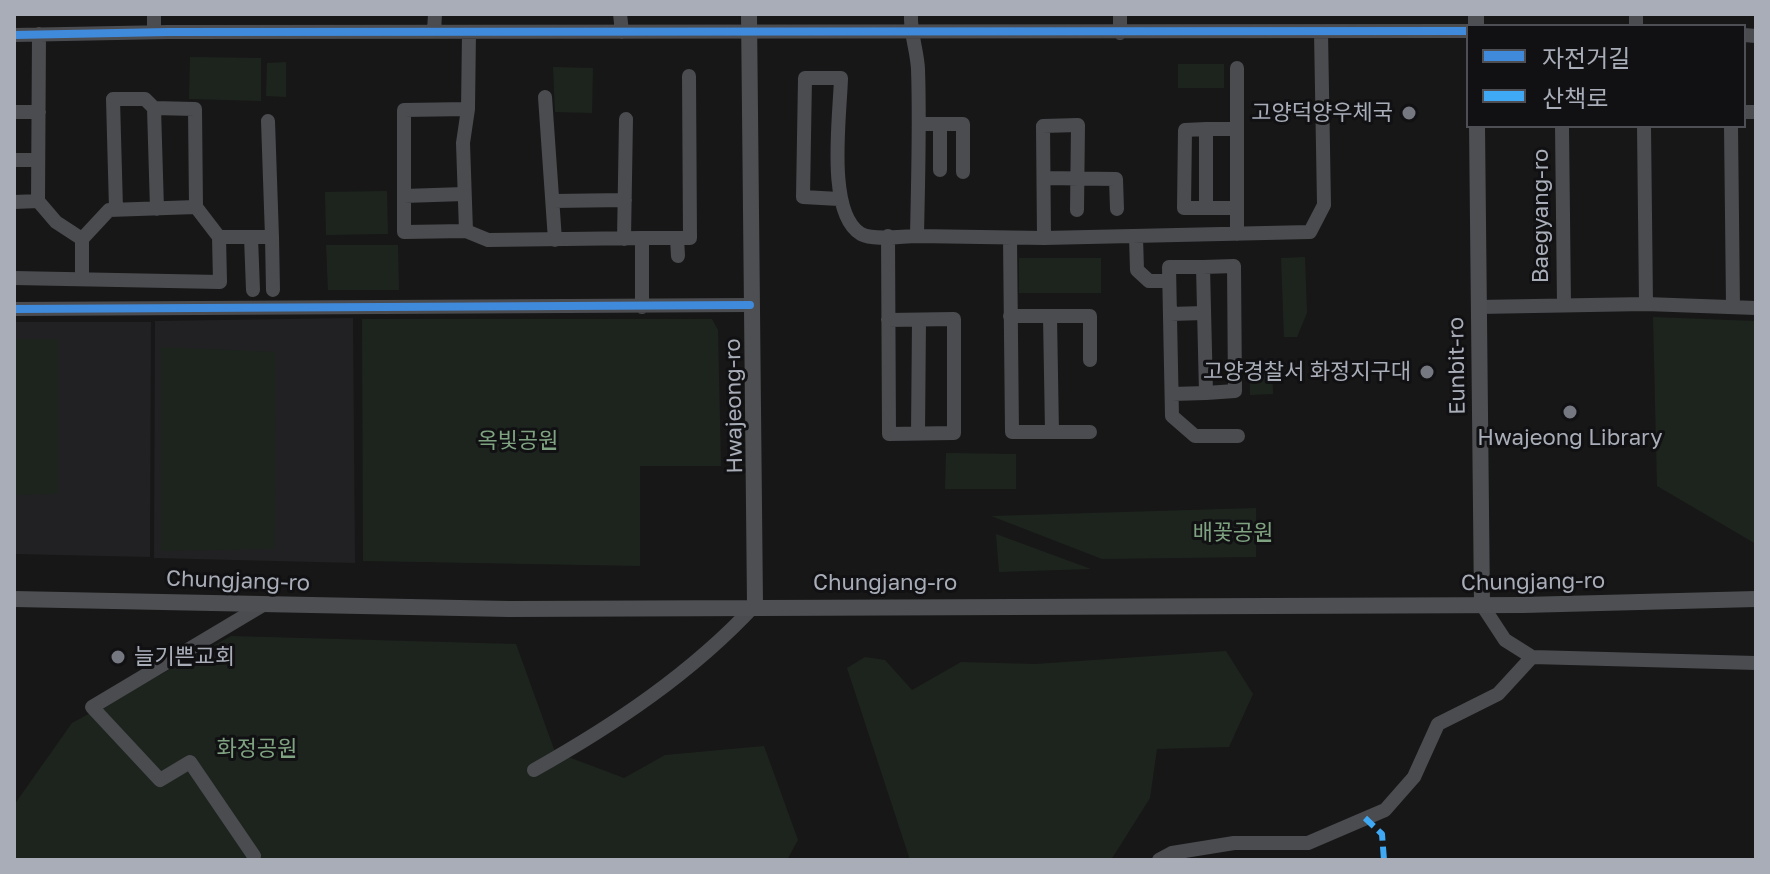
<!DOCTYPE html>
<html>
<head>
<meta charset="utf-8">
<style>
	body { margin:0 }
	#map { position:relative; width:1770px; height:874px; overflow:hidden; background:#171717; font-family:"Golos Text","Noto Sans KR",sans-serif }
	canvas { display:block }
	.frame { position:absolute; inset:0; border:16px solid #a8adb8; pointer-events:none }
	.legend { position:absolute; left:1466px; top:24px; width:280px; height:104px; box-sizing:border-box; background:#111113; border:2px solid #4d4f55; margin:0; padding:10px 14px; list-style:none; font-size:24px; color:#a8adb8 }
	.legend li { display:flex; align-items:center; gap:16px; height:40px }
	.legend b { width:40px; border:2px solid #4d4f55 }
</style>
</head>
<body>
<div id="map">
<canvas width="1770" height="874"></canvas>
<div class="frame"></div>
<ul class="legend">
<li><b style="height:10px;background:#408adc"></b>자전거길</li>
<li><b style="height:10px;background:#3fa9f5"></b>산책로</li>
</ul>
</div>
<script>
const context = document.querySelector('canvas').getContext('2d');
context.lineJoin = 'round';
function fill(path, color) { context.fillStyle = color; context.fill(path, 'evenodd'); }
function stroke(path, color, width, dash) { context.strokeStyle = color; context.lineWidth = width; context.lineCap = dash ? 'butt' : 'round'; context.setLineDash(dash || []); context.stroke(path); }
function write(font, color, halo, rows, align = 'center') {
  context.font = font + ' "Golos Text","Noto Sans KR",sans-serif'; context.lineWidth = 6; context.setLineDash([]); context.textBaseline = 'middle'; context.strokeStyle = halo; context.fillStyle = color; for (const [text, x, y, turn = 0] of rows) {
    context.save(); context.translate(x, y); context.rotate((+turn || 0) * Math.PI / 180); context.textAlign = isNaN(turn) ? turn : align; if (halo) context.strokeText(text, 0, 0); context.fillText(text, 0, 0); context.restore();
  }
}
const built = new Path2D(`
	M 353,318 L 355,563 L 154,558 L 155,321 Z
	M 14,322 L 151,322 L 150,557 L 14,554 Z`);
const green = new Path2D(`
	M 190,57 L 261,58 L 261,101 L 189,99 Z
	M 286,62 L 286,97 L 266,96 L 267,63 Z
	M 1178,64 L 1224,64 L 1224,88 L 1178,88 Z
	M 553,67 L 593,68 L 592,113 L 555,112 Z
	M 387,191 L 388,234 L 326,235 L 325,192 Z
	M 326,245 L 398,245 L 399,290 L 328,290 Z
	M 1305,257 L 1307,313 L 1297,337 L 1284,337 L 1281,258 Z
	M 1019,258 L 1101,258 L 1101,293 L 1019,293 Z
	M 1653,317 L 1756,321 L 1756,544 L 1657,486 Z
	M 362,319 L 712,319 L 718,330 L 721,466 L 640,466 L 640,566 L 363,561 Z
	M 14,339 L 58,339 L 58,494 L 14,495 Z
	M 161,347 L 276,352 L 275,549 L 161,551 Z
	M 1272,367 L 1273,394 L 1250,395 L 1250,369 Z
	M 946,453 L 1016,454 L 1016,489 L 945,489 Z
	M 1256,508 L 1256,557 L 1102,559 L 991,516 Z
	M 996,534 L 1091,569 L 999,572 Z
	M 231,636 L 516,644 L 555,752 L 624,778 L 665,755 L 764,746 L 798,840 L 787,860 L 14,860 L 14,805 L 72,723 Z
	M 1226,651 L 1253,694 L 1229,747 L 1157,749 L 1150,798 L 1111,860 L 910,860 L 847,668 L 865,657 L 885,660 L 912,690 L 961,662 L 1035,664 Z`);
const minor = new Path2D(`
	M 154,14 L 154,32
	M 620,14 L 622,32
	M 911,14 C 910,33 917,50 918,69 C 920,125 918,180 917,236 L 1044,238 L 1310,232 L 1324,205 L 1321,32
	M 1120,14 L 1120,33
	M 1636,26 L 1636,14
	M 434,32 L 435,14
	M 469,32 L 468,109 L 463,143 L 466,231 L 488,240 L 642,238 L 642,307
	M 39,34 L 38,201 L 56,222 L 82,239 L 82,279
	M 14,35 L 168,32 L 1468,31
	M 1744,35 L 1756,36
	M 1237,68 L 1237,234
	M 545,97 L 555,240
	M 154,108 L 157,209
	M 14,112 L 39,112
	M 1744,112 L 1756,112
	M 920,124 L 963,124 L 963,172
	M 1562,126 L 1564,305
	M 1644,126 L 1646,304
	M 1731,126 L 1733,307
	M 1206,129 L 1185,130 L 1184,208 L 1206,208
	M 1237,129 L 1206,129 L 1206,208 L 1237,208
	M 14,160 L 38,160
	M 940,170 L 940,124
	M 1044,178 L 1116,179 L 1117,209
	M 404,196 L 464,194
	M 839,199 L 803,197 L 805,78 L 841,78 C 840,116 826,213 861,234 C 874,241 902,236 917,236
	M 553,201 L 625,200
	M 14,202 L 38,201
	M 116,209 L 113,99 L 145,99 L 154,108 L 195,109 L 196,207
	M 466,231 L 404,232 L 404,110 L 468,109
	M 888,236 L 889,434 L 954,433 L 954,319 L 888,320
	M 219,237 L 272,237 L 268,121
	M 251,237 L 253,290
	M 272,237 L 273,290
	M 1136,237 L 1137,270 L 1149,281 L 1169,281
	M 642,238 L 690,238 L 689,76
	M 677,238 L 678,256
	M 1010,238 L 1012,432 L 1090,432
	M 1044,238 L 1043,126 L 1078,125 L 1077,210
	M 624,239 L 626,119
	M 1234,266 L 1235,391 L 1206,393 L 1203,267 Z
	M 1203,267 L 1169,267 L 1172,416 L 1195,436 L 1238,436
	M 14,278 L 220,282 L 219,237 L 196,207 L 109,210 L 82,239
	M 1478,307 L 1646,304 L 1756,308
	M 14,309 L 750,305
	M 1170,314 L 1204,313
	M 1010,316 L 1090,316 L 1090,360
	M 1050,316 L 1052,432
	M 1172,394 L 1206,393
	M 918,433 L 919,320
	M 1482,605 L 1505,640 L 1532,657 L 1756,663
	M 534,770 C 614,725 692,673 755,605
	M 254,856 L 190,762 L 160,780 L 92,707 L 263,605
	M 1159,860 L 1172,853 L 1234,843 L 1308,843 L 1385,810 L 1414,777 L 1438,724 L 1498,694 L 1532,657`);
const major = new Path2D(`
	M 749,14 L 755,605
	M 1476,14 L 1476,26
	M 1477,126 L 1482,605
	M 14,599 L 509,609 L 1523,605 L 1756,599`);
const quiet = new Path2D(`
	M 1365,818 L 1382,834 L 1384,860`);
const cycleway = new Path2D(`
	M 14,35 L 168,32 L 1468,31
	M 14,309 L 750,305`);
const markers = [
	[1409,113,8,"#757880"],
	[1427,372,8,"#757880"],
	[1570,412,8,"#757880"],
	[118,657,8,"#757880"]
];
const poiNames = [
	["고양덕양우체국",1393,113],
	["고양경찰서 화정지구대",1411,372],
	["Hwajeong Library",1570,438,"center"],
	["늘기쁜교회",134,657,"left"]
];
const streetNames = [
	["Baegyang-ro",1541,216,-90],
	["Eunbit-ro",1457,366,-91],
	["Hwajeong-ro",734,406,-91],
	["Chungjang-ro",238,581,2],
	["Chungjang-ro",1533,582,-1],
	["Chungjang-ro",885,583]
];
const parkNames = [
	["옥빛공원",518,441],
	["배꽃공원",1233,533],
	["화정공원",257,749]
];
fill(built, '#212123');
fill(green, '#1d241e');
stroke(minor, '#4b4c50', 14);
stroke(major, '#4d4f52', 16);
stroke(quiet, '#3fa9f5', 6, [12, 6]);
stroke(cycleway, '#408adc', 8);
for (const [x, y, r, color] of markers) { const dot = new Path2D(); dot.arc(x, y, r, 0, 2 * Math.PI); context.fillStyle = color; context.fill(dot); stroke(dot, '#111113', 3); }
write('22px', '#a8adb8', '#111113', poiNames, 'right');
write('22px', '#a8adb8', '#111113', streetNames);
write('22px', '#7fa381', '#111113', parkNames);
</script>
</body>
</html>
